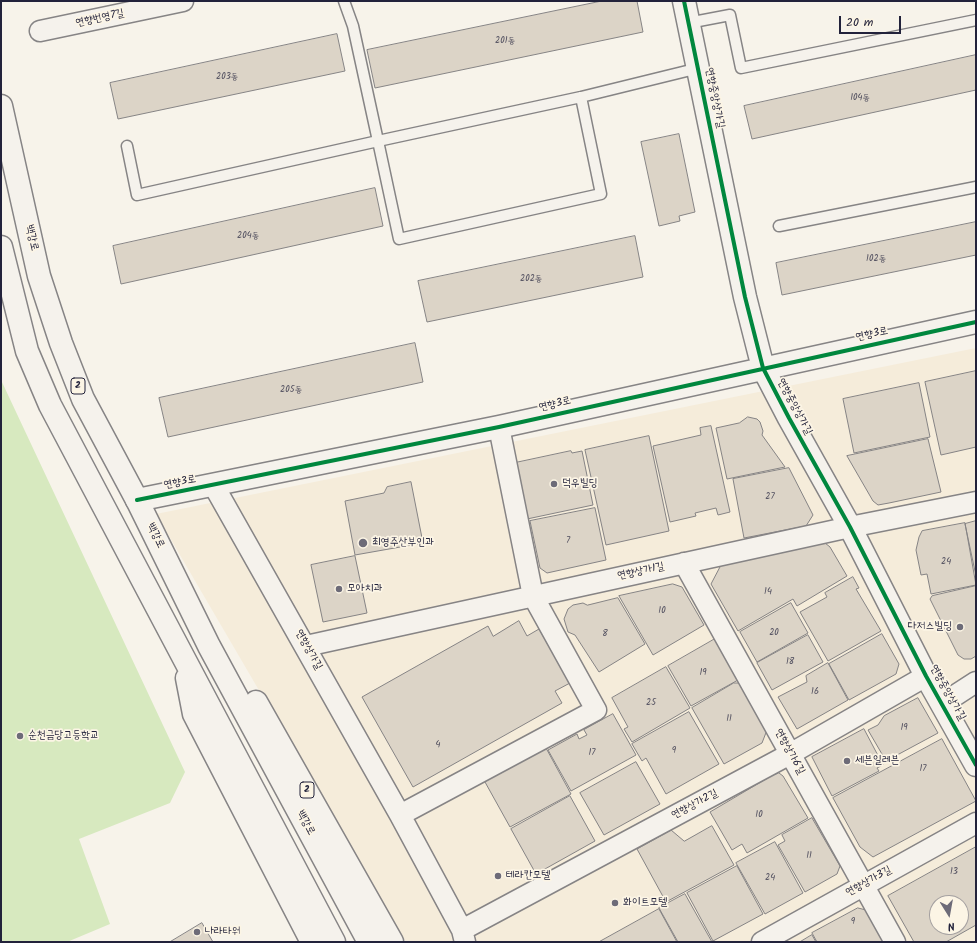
<!DOCTYPE html>
<html>
<head>
<meta charset="utf-8">
<style>
	body { margin:0 }
	#map { position:relative; width:977px; height:943px; overflow:hidden; background:#f7f3ea; font-family:Kalam,sans-serif }
	canvas { display:block }
	.frame { position:absolute; inset:0; border:2px solid #22223b; pointer-events:none }
	.north { position:absolute; left:929px; top:895px; width:40px; height:40px; box-sizing:border-box; background:#fcf5e5; border:1px solid #a5a1a1; border-radius:50%; rotate:169deg; font-size:11px; font-weight:700; line-height:16px; text-align:center; color:#22223b }
	.north::after { content:''; display:block; margin:auto; width:14px; height:18px; background:#6d6b78; clip-path:polygon(50% 0,100% 100%,50% 72%,0 100%) }
	.scale { position:absolute; left:839px; top:16px; width:62px; height:18px; box-sizing:border-box; border:2px solid #22223b; border-top:0; padding-left:5px; font-size:12px; line-height:14px; white-space:nowrap; color:#22223b; -webkit-text-stroke:3px #fcf5e5; paint-order:stroke }
</style>
</head>
<body>
<div id="map">
<canvas width="977" height="943"></canvas>
<div class="frame"></div>
<div class="north">N</div>
<div class="scale">20 m</div>
</div>
<script>
const context = document.querySelector('canvas').getContext('2d');
context.lineJoin = 'round';
function fill(path, color) { context.fillStyle = color; context.fill(path, 'evenodd'); }
function stroke(path, color, width, dash) { context.strokeStyle = color; context.lineWidth = width; context.lineCap = dash ? 'butt' : 'round'; context.setLineDash(dash || []); context.stroke(path); }
function write(font, color, halo, rows, align = 'center') {
  context.font = font + ' Kalam,"Poor Story",sans-serif'; context.lineWidth = 3.5; context.setLineDash([]); context.textBaseline = 'middle'; context.strokeStyle = halo; context.fillStyle = color; for (const [text, x, y, turn = 0] of rows) {
    context.save(); context.translate(x, y); context.rotate((+turn || 0) * Math.PI / 180); context.textAlign = isNaN(turn) ? turn : align; if (halo) context.strokeText(text, 0, 0); context.fillText(text, 0, 0); context.restore();
  }
}
const built = new Path2D(`
	M 976,348 L 976,942 L 406,942 L 156,514 ZM 937,903 L 961,903 L 961,927 L 937,927 Z`);
const green = new Path2D(`
	M 1,380 L 185,772 L 170,803 L 79,839 L 110,924 L 67,942 L 1,942 Z`);
const building = new Path2D(`
	M 602,1 L 637,1 L 643,32 L 375,88 L 367,50 Z
	M 337,34 L 345,71 L 118,119 L 110,83 Z
	M 976,55 L 976,90 L 752,139 L 744,106 Z
	M 679,134 L 695,212 L 679,216 L 680,221 L 659,226 L 641,142 Z
	M 375,188 L 383,226 L 121,284 L 113,246 Z
	M 976,222 L 976,255 L 782,295 L 776,263 Z
	M 635,236 L 643,277 L 427,322 L 418,281 Z
	M 415,343 L 423,382 L 168,437 L 159,398 Z
	M 976,371 L 976,447 L 941,455 L 925,382 Z
	M 919,383 L 930,437 L 854,453 L 843,399 Z
	M 748,417 L 757,419 L 760,422 L 763,431 L 762,435 L 785,467 L 727,479 L 716,428 L 739,423 Z
	M 711,426 L 730,512 L 718,515 L 716,508 L 695,513 L 696,516 L 670,522 L 653,446 L 701,435 L 700,428 Z
	M 649,436 L 669,531 L 606,545 L 585,450 Z
	M 928,439 L 941,492 L 889,503 L 878,505 L 873,501 L 847,456 Z
	M 571,451 L 572,453 L 582,451 L 593,505 L 527,519 L 515,463 Z
	M 789,468 L 813,515 L 806,526 L 744,538 L 733,479 Z
	M 411,482 L 423,543 L 355,555 L 345,501 L 384,493 L 387,487 Z
	M 595,508 L 606,560 L 547,573 L 540,568 L 530,521 Z
	M 976,521 L 976,576 L 965,524 Z
	M 965,523 L 976,585 L 931,594 L 927,574 L 921,575 L 916,550 L 919,537 L 922,531 Z
	M 825,543 L 830,547 L 847,576 L 797,606 L 793,599 L 738,631 L 711,584 L 721,565 Z
	M 355,556 L 367,613 L 323,622 L 311,565 Z
	M 853,577 L 859,588 L 856,589 L 881,631 L 828,661 L 800,612 L 827,597 L 825,593 Z
	M 673,584 L 682,587 L 704,625 L 653,655 L 619,596 Z
	M 976,586 L 976,656 L 971,659 L 964,659 L 958,655 L 930,599 L 932,596 Z
	M 618,598 L 645,644 L 599,672 L 575,635 L 568,632 L 564,619 L 568,609 L 573,605 L 583,603 L 587,605 Z
	M 791,603 L 808,633 L 757,662 L 740,632 Z
	M 519,621 L 527,636 L 539,629 L 570,683 L 555,691 L 562,703 L 413,787 L 362,697 L 488,626 L 493,636 Z
	M 882,634 L 899,664 L 896,674 L 849,700 L 829,664 Z
	M 808,635 L 823,662 L 772,690 L 757,663 Z
	M 715,639 L 738,680 L 691,706 L 668,666 Z
	M 828,663 L 848,700 L 797,729 L 778,697 L 807,682 L 806,676 Z
	M 666,667 L 690,708 L 632,742 L 624,729 L 628,727 L 612,698 Z
	M 734,683 L 740,683 L 767,730 L 762,743 L 724,764 L 692,708 Z
	M 918,698 L 938,733 L 886,761 L 868,730 L 878,725 L 884,716 Z
	M 689,712 L 719,764 L 666,794 L 646,758 L 642,761 L 632,744 Z
	M 613,714 L 636,755 L 571,791 L 548,750 L 577,734 L 579,739 L 587,735 L 584,730 Z
	M 864,729 L 883,765 L 877,768 L 879,771 L 832,796 L 812,757 Z
	M 942,739 L 976,801 L 873,857 L 860,847 L 833,798 Z
	M 546,748 L 571,794 L 510,827 L 485,782 Z
	M 636,762 L 660,804 L 604,835 L 580,793 Z
	M 779,773 L 783,776 L 808,818 L 747,853 L 742,844 L 732,850 L 710,812 L 771,776 Z
	M 570,796 L 595,841 L 536,874 L 511,829 Z
	M 812,818 L 840,866 L 837,874 L 805,892 L 778,845 L 785,841 L 782,835 Z
	M 712,826 L 734,865 L 666,902 L 637,849 L 671,830 L 684,841 Z
	M 775,842 L 803,893 L 765,914 L 736,863 Z
	M 976,847 L 976,925 L 946,942 L 914,942 L 888,896 ZM 937,903 L 961,903 L 961,927 L 937,927 Z
	M 737,866 L 763,914 L 713,941 L 687,893 Z
	M 685,894 L 712,942 L 678,942 L 659,908 Z
	M 858,908 L 866,910 L 884,942 L 817,942 L 812,933 Z
	M 659,909 L 677,942 L 599,942 Z
	M 202,923 L 213,942 L 170,942 Z
	M 812,935 L 816,942 L 800,942 Z`);
const lane = new Path2D(`
	M 344,1 L 353,26 L 378,141 L 581,97 L 699,68
	M 688,23 L 730,15 L 741,68 L 976,20
	M 127,146 L 137,195 L 378,141 L 399,239 L 601,194 L 581,97
	M 779,226 L 976,187`);
const street = new Path2D(`
	M 40,31 L 183,1
	M 214,486 L 400,815 L 462,930 L 465,942
	M 684,563 L 895,942
	M 306,646 L 850,527 L 976,502
	M 942,704 L 976,682
	M 400,815 L 596,710 L 533,596 L 499,427
	M 462,930 L 790,754 L 926,676
	M 762,942 L 976,823`);
const secondary = new Path2D(`
	M 684,1 L 745,297 L 763,368 L 789,418 L 850,527 L 926,676 L 976,765
	M 137,500 L 499,427 L 976,322`);
const primary = new Path2D(`
	M 1,106 L 39,276 L 61,343 L 83,399 L 137,500 L 209,646 L 369,942
	M 1,247 L 27,351 L 50,405 L 334,942
	M 187,678 L 194,714 L 312,942
	M 256,702 L 392,942`);
const cycleway = new Path2D(`
	M 684,1 L 745,297 L 763,368 L 789,418 L 850,527 L 926,676 L 976,765
	M 137,500 L 499,427 L 976,322`);
const markers = [
	[554,484,4,"#6d6b78"],
	[363,543,5,"#6d6b78"],
	[339,589,4,"#6d6b78"],
	[960,627,4,"#6d6b78"],
	[20,736,4,"#6d6b78"],
	[847,761,4,"#6d6b78"],
	[498,876,4,"#6d6b78"],
	[615,903,4,"#6d6b78"],
	[197,932,4,"#6d6b78"]
];
const numberNames = [
	["201동",505,41],
	["203동",227,77],
	["104동",860,98],
	["204동",248,236],
	["102동",876,259],
	["202동",531,279],
	["205동",291,390],
	["27",770,497],
	["7",568,541],
	["24",946,562],
	["14",768,592],
	["10",662,611],
	["20",774,633],
	["8",605,634],
	["18",790,662],
	["19",703,673],
	["16",815,692],
	["25",651,703],
	["11",729,719],
	["19",904,728],
	["4",438,745],
	["9",674,751],
	["17",592,753],
	["17",923,769],
	["10",759,815],
	["11",809,856],
	["13",954,872],
	["24",770,878],
	["9",853,922]
];
const shields = [
	[78,386,14],
	[307,790,14]
];
const shieldNames = [
	["2",78,386],
	["2",307,790]
];
const streetNames = [
	["연향번영7길",100,19,-12],
	["연향중앙상가길",714,98,79],
	["백강로",31,238,77],
	["연향3로",872,335,-12],
	["연향3로",555,405,-13],
	["연향중앙상가길",794,407,62],
	["연향3로",180,483,-11],
	["백강로",155,536,64],
	["연향상가1길",641,572,-12],
	["연향상가길",308,650,61],
	["연향중앙상가길",947,693,61],
	["연향상가6길",789,752,61],
	["연향상가2길",695,805,-28],
	["백강로",305,823,62],
	["연향상가3길",869,882,-29]
];
const poiNames = [
	["덕우빌딩",562,484],
	["최영주산부인과",372,543],
	["모아치과",347,589],
	["다저스빌딩",952,627,"right"],
	["순천금당고등학교",28,736],
	["세븐일레븐",855,761],
	["테라칸모텔",506,876],
	["화이트모텔",623,903],
	["나라타워",205,932]
];
fill(built, '#f5ecda');
fill(green, '#d7e9bf');
fill(building, '#dcd4c7');
stroke(building, '#868485', 1);
stroke(lane, '#868485', 13);
stroke(street, '#868485', 23);
stroke(secondary, '#868485', 25);
stroke(primary, '#868485', 25);
stroke(lane, '#f5f2ec', 10);
stroke(street, '#f5f2ec', 20);
stroke(secondary, '#f5f2ec', 22);
stroke(primary, '#f5f2ec', 22);
stroke(cycleway, '#00873e', 4);
for (const [x, y, r, color] of markers) { const dot = new Path2D(); dot.arc(x, y, r, 0, 2 * Math.PI); context.fillStyle = color; context.fill(dot); stroke(dot, '#fcf5e5', 1.5); }
write('9px', '#504e5e', null, numberNames);
for (const [x, y, w] of shields) { const box = new Path2D(); box.roundRect(x - w / 2, y - 8, w, 16, 3); context.fillStyle = '#fcf5e5'; context.fill(box); stroke(box, '#22223b', 1); }
write('bold 10px', '#22223b', null, shieldNames);
write('11px', '#22223b', '#fcf5e5', streetNames);
write('11px', '#22223b', '#fcf5e5', poiNames, 'left');
</script>
</body>
</html>
